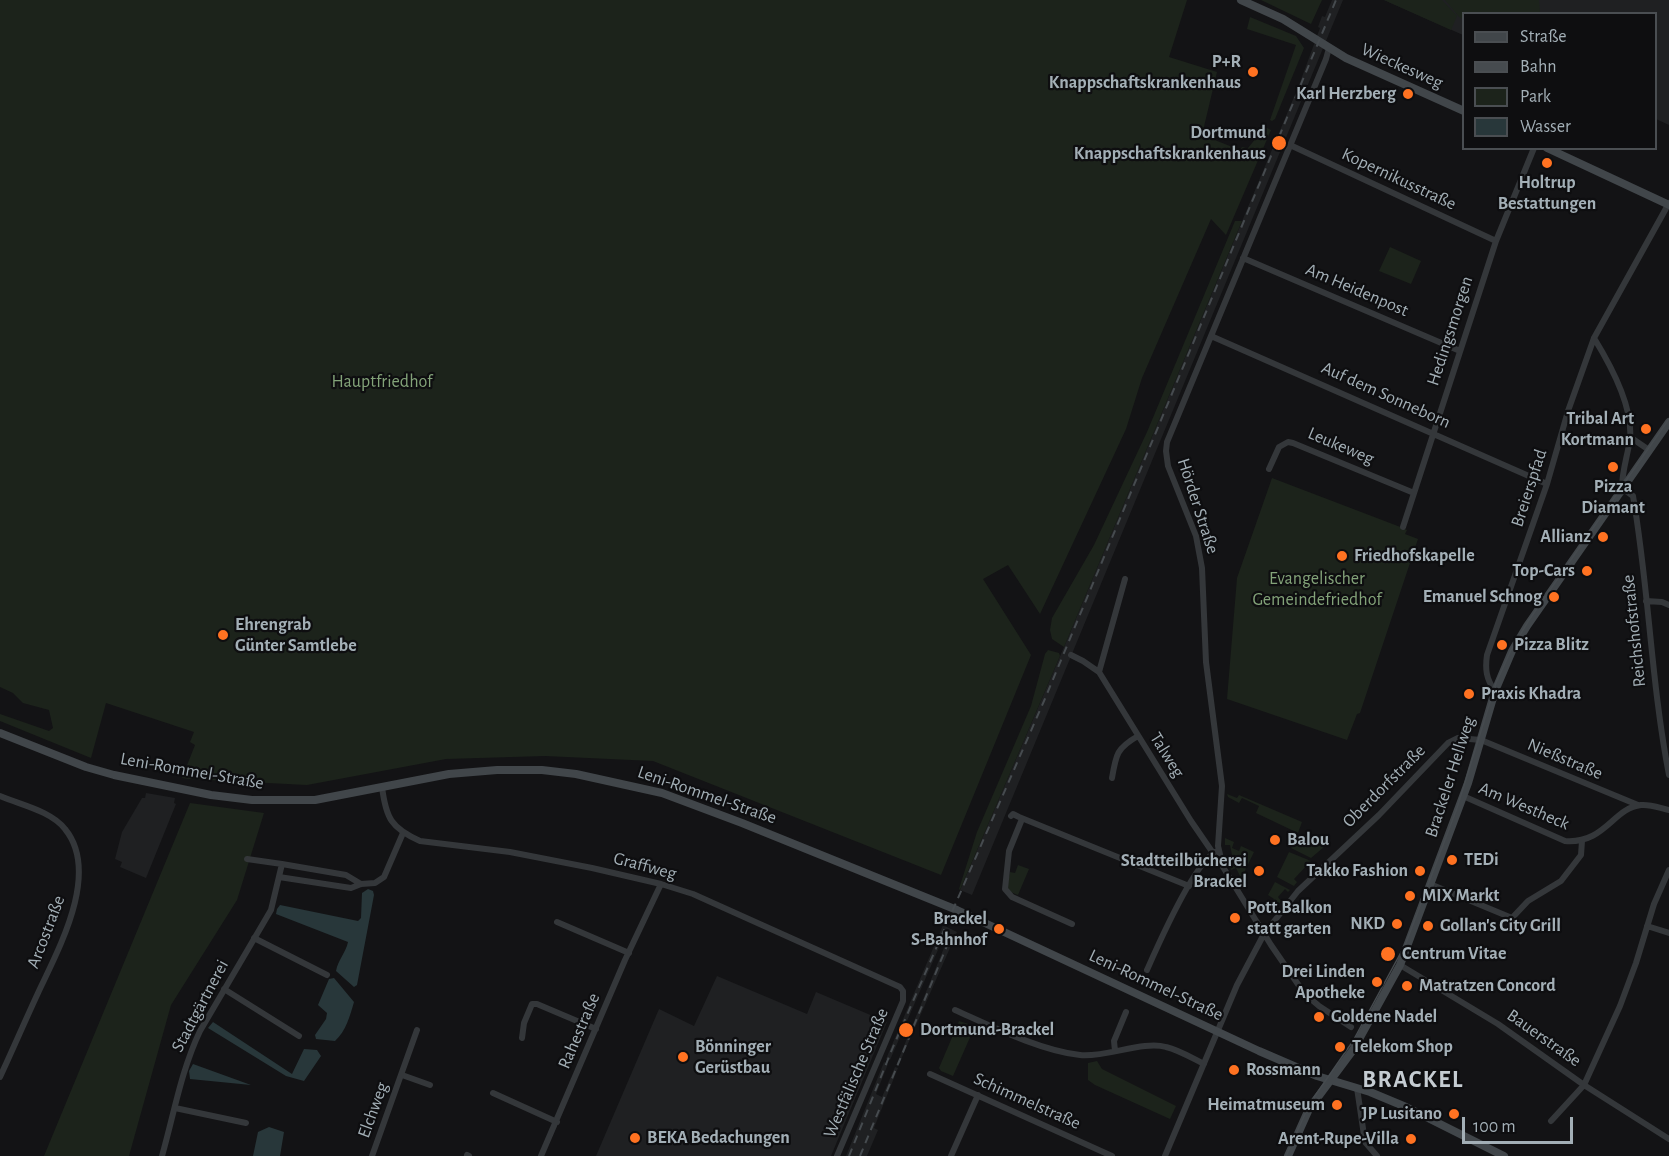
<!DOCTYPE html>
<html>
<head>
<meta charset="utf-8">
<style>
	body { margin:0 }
	#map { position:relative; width:1669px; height:1156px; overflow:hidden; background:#131315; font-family:"Alegreya Sans",sans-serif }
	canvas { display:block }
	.legend { position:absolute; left:1462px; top:12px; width:195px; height:138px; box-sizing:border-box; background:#0e0e10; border:2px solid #4a4e52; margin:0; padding:8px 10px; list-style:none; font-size:18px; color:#a3afb6 }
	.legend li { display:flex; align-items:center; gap:12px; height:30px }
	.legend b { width:30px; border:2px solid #4a4e52 }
	.scale { position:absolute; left:1462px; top:1117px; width:111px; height:27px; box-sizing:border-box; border:3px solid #a3afb6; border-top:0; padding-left:8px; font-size:18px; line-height:21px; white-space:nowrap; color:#a3afb6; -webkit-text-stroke:4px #0e0e10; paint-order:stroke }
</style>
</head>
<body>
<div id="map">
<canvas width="1669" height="1156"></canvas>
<ul class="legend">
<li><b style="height:8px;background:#41464a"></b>Straße</li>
<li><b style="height:8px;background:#464b4f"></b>Bahn</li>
<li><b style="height:16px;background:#1c231b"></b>Park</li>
<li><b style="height:16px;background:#28373a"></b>Wasser</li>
</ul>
<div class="scale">100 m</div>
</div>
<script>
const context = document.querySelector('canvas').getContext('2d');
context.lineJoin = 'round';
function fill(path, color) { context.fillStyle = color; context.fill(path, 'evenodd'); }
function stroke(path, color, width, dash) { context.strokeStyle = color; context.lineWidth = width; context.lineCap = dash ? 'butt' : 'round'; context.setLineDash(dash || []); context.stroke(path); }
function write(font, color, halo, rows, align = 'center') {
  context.font = font + ' "Alegreya Sans",sans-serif'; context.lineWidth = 4.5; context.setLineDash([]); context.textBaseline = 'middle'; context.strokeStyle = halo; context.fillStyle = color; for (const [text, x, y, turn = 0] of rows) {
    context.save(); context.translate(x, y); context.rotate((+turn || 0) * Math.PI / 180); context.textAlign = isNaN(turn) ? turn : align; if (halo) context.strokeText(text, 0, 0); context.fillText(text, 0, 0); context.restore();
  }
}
const built = new Path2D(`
	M 1332,0 L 1343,0 L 972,895 L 960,890 L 1064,647 L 1299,85 L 1320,28 L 1318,27 L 1322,16 L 1325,17 Z
	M 1384,0 L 1669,0 L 1669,125 L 1656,119 L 1656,14 L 1464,14 L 1463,35 Z
	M 146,793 L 175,798 L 174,803 L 176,804 L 146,878 L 120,867 L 122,862 L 115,859 L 122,832 L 142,798 L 145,798 Z
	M 943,925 L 957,932 L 899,1064 L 897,1063 L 948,938 L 944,936 L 890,1060 L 886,1059 Z
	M 717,976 L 807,1014 L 816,992 L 887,1022 L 831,1156 L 596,1156 L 659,1009 L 694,1026 Z
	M 884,1062 L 888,1064 L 876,1094 L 882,1097 L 895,1067 L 898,1068 L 874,1128 L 878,1130 L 867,1156 L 846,1156 Z`);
const green = new Path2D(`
	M 0,0 L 1187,0 L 1169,57 L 1217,72 L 1202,135 L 1240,150 L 1242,147 L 1248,148 L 1265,127 L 1271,130 L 1226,235 L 1211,219 L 1142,378 L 1126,429 L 1040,614 L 1008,565 L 983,579 L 1031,655 L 941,875 L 653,761 L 545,756 L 446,759 L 307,785 L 189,779 L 182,778 L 195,745 L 190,742 L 194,732 L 106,703 L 91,758 L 0,721 L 0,714 L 49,731 L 53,728 L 49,710 L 23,703 L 13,693 L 0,687 Z
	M 1261,0 L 1322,0 L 1311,24 Z
	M 1384,0 L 1442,0 L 1457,16 L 1451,30 Z
	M 1445,0 L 1539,0 L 1540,13 L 1464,14 L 1463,19 L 1459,17 Z
	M 1250,17 L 1296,36 L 1304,48 L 1275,119 L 1272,121 L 1270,120 L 1296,45 L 1247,29 Z
	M 1235,221 L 1242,221 L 1064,647 L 1052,639 L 1050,630 L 1052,618 L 1094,545 L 1147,432 Z
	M 1390,247 L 1421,261 L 1411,284 L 1379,271 Z
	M 1272,478 L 1403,528 L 1407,530 L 1405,534 L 1418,539 L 1360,713 L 1357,714 L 1347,740 L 1227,699 L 1237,578 Z
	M 1048,650 L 1059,653 L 1060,656 L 960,890 L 959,889 L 977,832 L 1031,706 L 1045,654 Z
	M 1227,794 L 1237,798 L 1239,795 L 1302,822 L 1298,833 L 1256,813 L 1259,806 L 1242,798 L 1239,803 L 1228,797 Z
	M 190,803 L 264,813 L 237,900 L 171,1005 L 129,1156 L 44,1156 Z
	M 1297,835 L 1324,847 L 1311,858 L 1291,848 Z
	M 1225,838 L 1234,842 L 1232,848 L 1239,851 L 1241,846 L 1254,852 L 1239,883 L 1236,879 L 1240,876 L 1236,868 L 1231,870 L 1228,863 L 1233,860 L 1230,845 L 1225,845 Z
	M 1289,852 L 1311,861 L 1294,879 L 1297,882 L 1294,886 L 1277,877 Z
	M 1018,865 L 1029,869 L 1018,895 C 1003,890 1008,885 1010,872 L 1015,873 Z
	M 1275,882 L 1290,890 L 1288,892 L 1285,889 L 1278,897 L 1281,901 L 1277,906 L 1273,904 L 1269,908 L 1273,911 L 1272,912 L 1267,909 L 1274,899 L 1268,895 Z
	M 959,1021 L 975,1026 L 953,1076 L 941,1071 L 939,1068 Z
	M 1097,1061 L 1102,1069 L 1176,1106 L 1170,1119 L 1095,1085 L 1088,1080 L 1088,1063 Z`);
const water = new Path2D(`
	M 368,889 L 373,891 L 374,895 L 357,985 L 354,987 L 336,971 C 338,960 346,952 348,942 L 276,914 L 277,909 L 280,905 L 358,921 L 361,918 L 362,893 Z
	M 334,978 L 354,1002 C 350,1016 346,1031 335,1041 L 316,1039 L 315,1035 L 326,1019 L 327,1013 L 318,1005 L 329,979 Z
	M 213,1022 L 292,1074 L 304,1049 L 317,1050 L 321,1056 L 304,1081 L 286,1076 L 208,1028 Z
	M 193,1064 L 251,1085 L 190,1079 L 189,1071 Z
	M 269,1127 L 284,1132 L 280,1156 L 253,1156 L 258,1132 Z`);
const street = new Path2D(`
	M 1329,48 L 1326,59 L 1167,442 L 1166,451 L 1168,466 L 1196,536 L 1202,568 L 1206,662 L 1222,786 L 1218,846 L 1223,867 L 1271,945 L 1304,993 L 1319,1006 L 1351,1027
	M 1290,145 L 1496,241
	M 1243,258 L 1460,351
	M 1211,336 L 1547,484
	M 1594,338 C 1610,364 1633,406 1630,438 C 1628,455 1622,470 1622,488 L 1633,496 C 1649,588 1651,683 1669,775
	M 1630,437 L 1649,450
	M 1269,469 L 1279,447 L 1288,442 L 1293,443 L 1414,493
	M 1403,527 L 1496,241 L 1534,148
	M 1646,601 L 1662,602 L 1669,605
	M 1071,655 L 1083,661 L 1099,672 L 1191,821 L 1213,853
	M 1099,672 L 1125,579
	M 1495,691 C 1486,679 1485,669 1487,655 L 1547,484 L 1568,411 L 1594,338 L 1669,203
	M 1112,778 C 1116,754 1117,748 1138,736
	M 382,787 C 386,818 391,828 420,841 L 510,852 L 592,868 L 661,884 L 693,894 L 900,987 L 903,991 L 903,1001 L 837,1156
	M 0,796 C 21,805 51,811 65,829 C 101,873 58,950 38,993 C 25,1021 13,1049 0,1077
	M 1463,796 L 1565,841 C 1605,844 1613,808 1641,805 C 1650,804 1660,808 1669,810
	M 1011,816 L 1013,814 L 1019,817 L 1189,886
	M 1022,819 L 1009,851 L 1005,889 L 1012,897 L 1072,924
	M 247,859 L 282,864
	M 279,877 L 351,888 L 361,884 L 375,883 L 384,877 L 403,833
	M 1430,884 L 1512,918 L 1528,901 L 1561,881 L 1581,855 L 1582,841
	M 557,922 L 629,953
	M 1647,926 L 1669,933
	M 254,938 L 327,975
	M 1400,965 L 1498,1024 L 1584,1085 L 1669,1139
	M 1147,970 C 1158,945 1193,865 1215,852
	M 224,989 L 299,1036
	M 955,1010 C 991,1026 1041,1051 1080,1055 C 1105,1058 1144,1040 1166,1047 C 1179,1050 1192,1058 1204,1064
	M 522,1038 L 524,1023 L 532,1004 L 537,1004 L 596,1029
	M 1115,1051 L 1114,1041 L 1126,1012
	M 930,1074 L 1112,1156
	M 402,1075 L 430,1085
	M 1357,1088 L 1365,1142 L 1377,1156
	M 493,1093 L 557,1122
	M 175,1108 L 246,1123
	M 1551,1121 L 1584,1085 L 1620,1006 L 1636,963 L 1654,904 L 1669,870
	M 467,1155 L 469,1156
	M 162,1156 C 174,1114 181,1071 200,1031 L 271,910 L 282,864 L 346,875 L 361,884
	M 372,1156 L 417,1030
	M 541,1156 L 625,960 L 661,884
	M 951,1156 L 978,1095
	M 1165,1156 L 1237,985 L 1264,934 L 1298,891 L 1379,815 L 1448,743 L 1458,738 L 1481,740 L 1638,805`);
const secondary = new Path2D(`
	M 1241,0 L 1283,19 L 1346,58 L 1464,111
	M 1547,148 L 1669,205
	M 0,733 L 86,767 L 114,775 L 211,795 L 252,800 L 315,800 L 449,774 L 497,770 L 542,770 L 576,774 L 662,793 L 742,823 L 957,910 L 1259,1051 L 1317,1076 L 1370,1092 L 1406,1107 L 1504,1156
	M 1288,1156 L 1309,1109 L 1353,1050 L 1400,965 L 1468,783 L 1495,691 L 1512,651 L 1527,626 L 1669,422`);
const tram = new Path2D(`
	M 1286,1156 L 1310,1103 L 1353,1041 L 1406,943 L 1457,808 L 1496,683 L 1511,650 L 1529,620 L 1669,419`);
const rail = new Path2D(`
	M 849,1156 L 893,1047 L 1044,701 L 1336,0
	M 860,1156 L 951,936`);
const markers = [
	[1253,72,6,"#ff7221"],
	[1408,94,6,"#ff7221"],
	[1279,143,8,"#ff7221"],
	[1547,163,6,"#ff7221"],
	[1646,429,6,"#ff7221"],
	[1613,467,6,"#ff7221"],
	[1603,537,6,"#ff7221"],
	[1342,556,6,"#ff7221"],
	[1587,571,6,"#ff7221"],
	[1554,597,6,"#ff7221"],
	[223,635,6,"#ff7221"],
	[1502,645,6,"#ff7221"],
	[1469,694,6,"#ff7221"],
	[1275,840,6,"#ff7221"],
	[1452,860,6,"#ff7221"],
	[1259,871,6,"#ff7221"],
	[1420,871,6,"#ff7221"],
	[1410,896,6,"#ff7221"],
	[1235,918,6,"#ff7221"],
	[1397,924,6,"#ff7221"],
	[1428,926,6,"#ff7221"],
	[999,929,6,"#ff7221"],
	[1388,954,8,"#ff7221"],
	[1377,982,6,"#ff7221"],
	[1407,986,6,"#ff7221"],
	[1319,1017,6,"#ff7221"],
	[906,1030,8,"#ff7221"],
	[1340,1047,6,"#ff7221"],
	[683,1057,6,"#ff7221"],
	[1234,1070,6,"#ff7221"],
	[1337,1105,6,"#ff7221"],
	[1454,1114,6,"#ff7221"],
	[635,1138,6,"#ff7221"],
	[1411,1139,6,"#ff7221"]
];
const poiNames = [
	["P+R",1241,62,"right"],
	["Knappschaftskrankenhaus",1241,83,"right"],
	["Karl Herzberg",1396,94,"right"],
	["Dortmund",1266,133,"right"],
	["Knappschaftskrankenhaus",1266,154,"right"],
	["Holtrup",1547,183,"center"],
	["Bestattungen",1547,204,"center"],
	["Tribal Art",1634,419,"right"],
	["Kortmann",1634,440,"right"],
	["Pizza",1613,487,"center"],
	["Diamant",1613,508,"center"],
	["Allianz",1591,537,"right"],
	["Friedhofskapelle",1354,556],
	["Top-Cars",1575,571,"right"],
	["Emanuel Schnog",1542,597,"right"],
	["Ehrengrab",235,625],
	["Günter Samtlebe",235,646],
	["Pizza Blitz",1514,645],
	["Praxis Khadra",1481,694],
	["Balou",1287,840],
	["TEDi",1464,860],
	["Stadtteilbücherei",1247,861,"right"],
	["Brackel",1247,882,"right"],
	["Takko Fashion",1408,871,"right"],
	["MIX Markt",1422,896],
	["Pott.Balkon",1247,908],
	["statt garten",1247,929],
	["Brackel",987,919,"right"],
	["S-Bahnhof",987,940,"right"],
	["NKD",1385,924,"right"],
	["Gollan's City Grill",1440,926],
	["Centrum Vitae",1402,954],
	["Drei Linden",1365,972,"right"],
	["Apotheke",1365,993,"right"],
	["Matratzen Concord",1419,986],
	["Goldene Nadel",1331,1017],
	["Dortmund-Brackel",920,1030],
	["Bönninger",695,1047],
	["Gerüstbau",695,1068],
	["Telekom Shop",1352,1047],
	["Rossmann",1246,1070],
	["Heimatmuseum",1325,1105,"right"],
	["JP Lusitano",1442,1114,"right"],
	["BEKA Bedachungen",647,1138],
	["Arent-Rupe-Villa",1399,1139,"right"]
];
const streetNames = [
	["Wieckesweg",1402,66,24],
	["Kopernikusstraße",1399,179,25],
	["Am Heidenpost",1357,290,23],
	["Hedingsmorgen",1450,331,-72],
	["Auf dem Sonneborn",1386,395,24],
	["Leukeweg",1341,446,23],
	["Breierspfad",1529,488,-72],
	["Hörder Straße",1198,506,72],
	["Reichshofstraße",1634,631,-96],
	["Talweg",1167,755,58],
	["Nießstraße",1565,759,23],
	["Leni-Rommel-Straße",192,771,10],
	["Brackeler Hellweg",1450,777,-72],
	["Oberdorfstraße",1384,786,-45],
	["Leni-Rommel-Straße",707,795,19],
	["Am Westheck",1524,806,23],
	["Graffweg",645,866,15],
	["Arcostraße",46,932,-69],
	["Leni-Rommel-Straße",1156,985,25],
	["Stadtgärtnerei",200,1006,-62],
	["Rahestraße",579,1031,-67],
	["Bauerstraße",1544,1038,35],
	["Westfälische Straße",856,1073,-67],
	["Schimmelstraße",1027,1101,24],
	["Elchweg",373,1110,-70]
];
const parkNames = [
	["Hauptfriedhof",382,382],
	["Evangelischer",1317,579],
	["Gemeindefriedhof",1317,600]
];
const districtNames = [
	["BRACKEL",1413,1080]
];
fill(built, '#1f2022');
fill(green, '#1c231b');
fill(water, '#28373a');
stroke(street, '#34373a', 6);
stroke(secondary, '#41464a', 8);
stroke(tram, '#464b4f', 1.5);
stroke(rail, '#464b4f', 2, [8, 6]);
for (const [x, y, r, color] of markers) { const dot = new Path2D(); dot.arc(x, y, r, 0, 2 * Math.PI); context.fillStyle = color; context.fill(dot); stroke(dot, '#0e0e10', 2); }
write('bold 18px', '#a3afb6', '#0e0e10', poiNames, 'left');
write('18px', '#a3afb6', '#0e0e10', streetNames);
write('18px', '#83a379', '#0e0e10', parkNames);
context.letterSpacing = '1.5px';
write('bold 24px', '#c5ccd2', '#0e0e10', districtNames);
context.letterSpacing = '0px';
</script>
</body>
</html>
